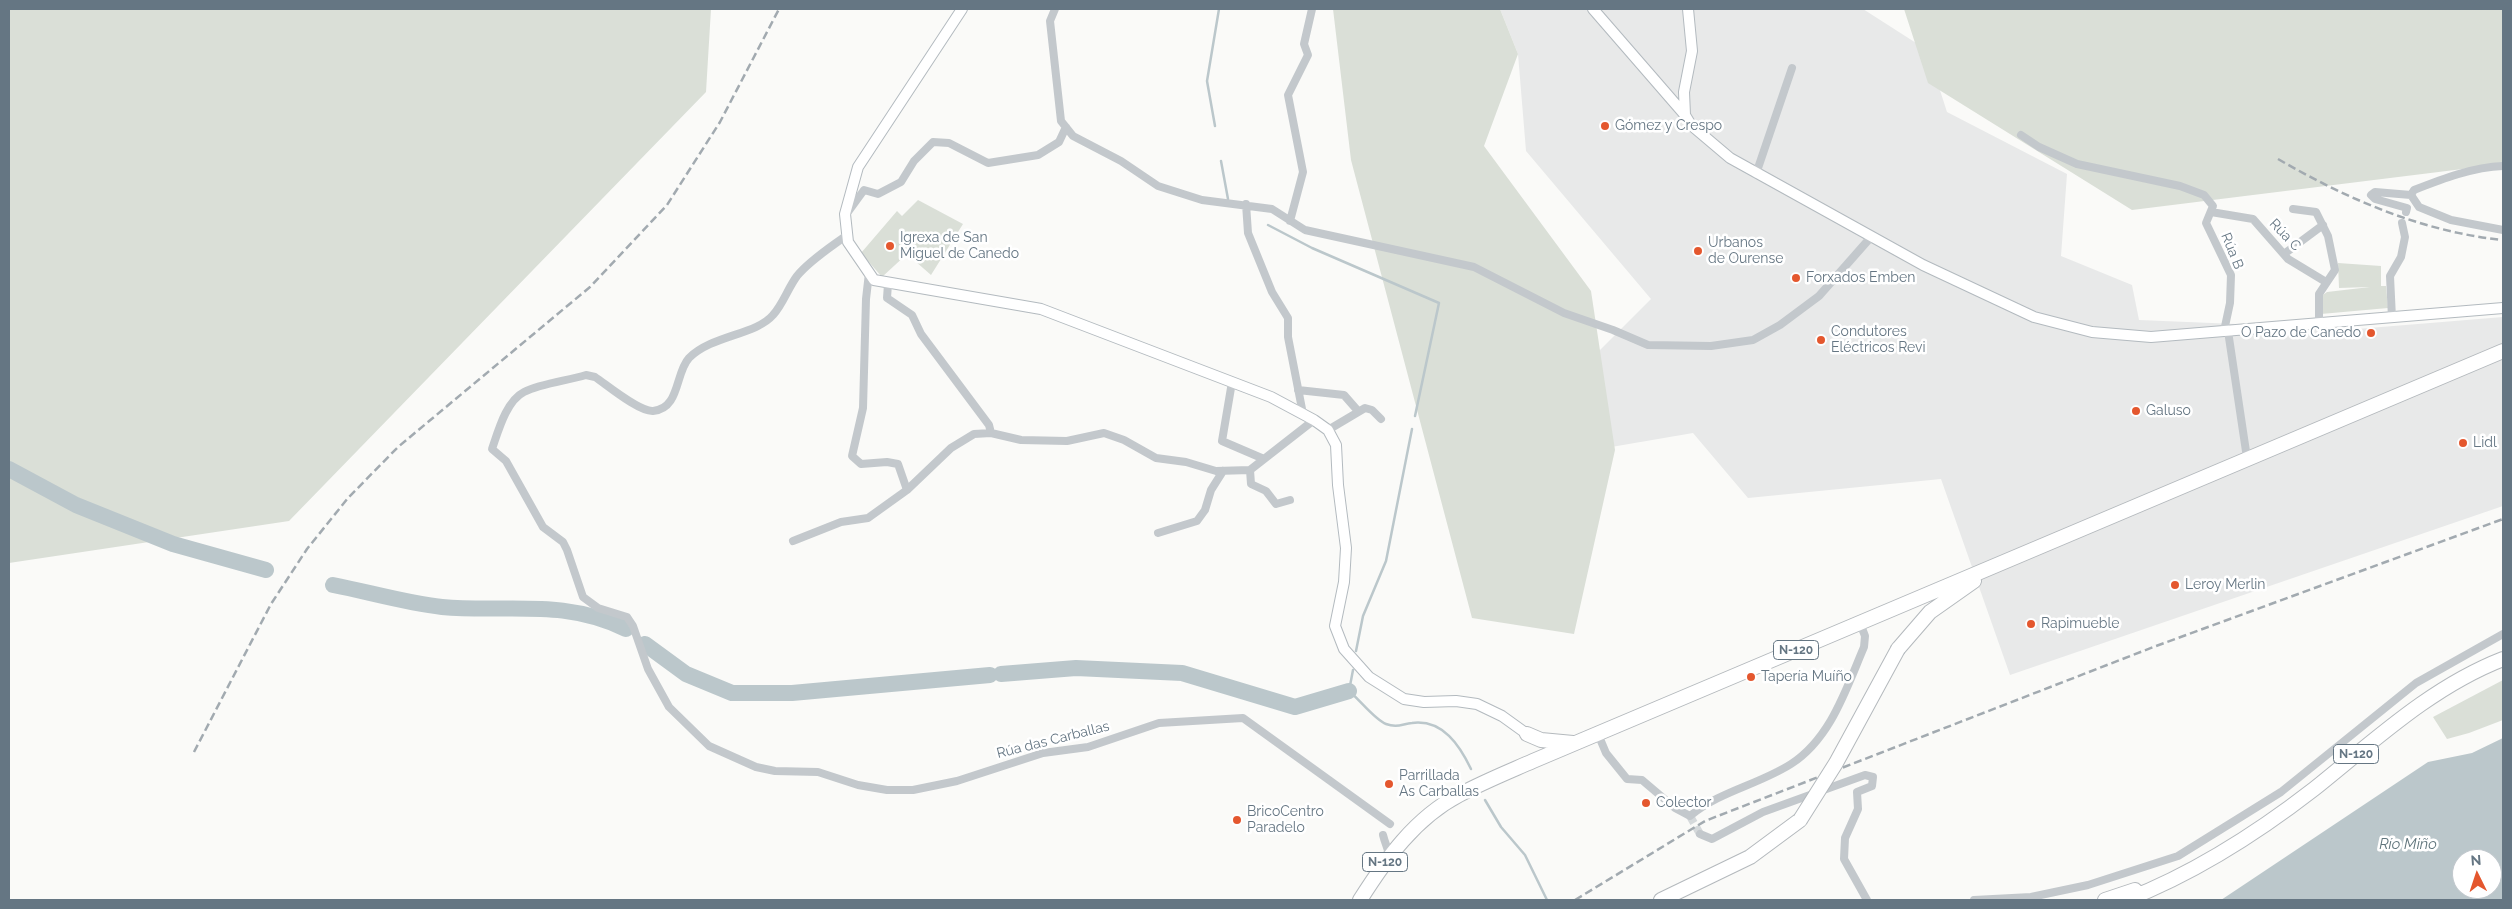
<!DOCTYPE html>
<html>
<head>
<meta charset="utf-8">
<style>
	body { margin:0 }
	#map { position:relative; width:2512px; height:909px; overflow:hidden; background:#fafaf8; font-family:Raleway,sans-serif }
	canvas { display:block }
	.frame { position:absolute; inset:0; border:10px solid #657683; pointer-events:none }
	.north { position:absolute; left:2452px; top:849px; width:50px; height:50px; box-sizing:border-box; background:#fff; border:1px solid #c1c8cd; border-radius:50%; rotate:356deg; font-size:14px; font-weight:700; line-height:20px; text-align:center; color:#657683 }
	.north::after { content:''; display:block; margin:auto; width:18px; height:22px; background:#e4572e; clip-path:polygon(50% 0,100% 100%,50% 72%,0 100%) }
</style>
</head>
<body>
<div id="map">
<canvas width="2512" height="909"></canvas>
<div class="frame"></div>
<div class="north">N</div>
</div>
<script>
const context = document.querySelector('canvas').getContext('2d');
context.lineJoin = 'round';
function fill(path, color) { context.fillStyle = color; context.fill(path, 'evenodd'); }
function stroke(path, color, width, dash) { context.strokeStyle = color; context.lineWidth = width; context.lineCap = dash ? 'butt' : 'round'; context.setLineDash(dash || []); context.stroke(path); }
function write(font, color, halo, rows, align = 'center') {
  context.font = font + ' Raleway,sans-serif'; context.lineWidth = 5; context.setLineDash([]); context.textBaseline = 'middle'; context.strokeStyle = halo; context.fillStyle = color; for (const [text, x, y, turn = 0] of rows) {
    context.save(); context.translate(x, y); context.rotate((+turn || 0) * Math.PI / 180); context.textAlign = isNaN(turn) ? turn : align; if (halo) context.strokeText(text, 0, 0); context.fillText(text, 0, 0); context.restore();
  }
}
const built = new Path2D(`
	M 1500,9 L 1863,9 L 1927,50 L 1947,112 L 2067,174 L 2061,256 L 2132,285 L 2139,320 L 2357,329 L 2503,317 L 2503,506 L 2010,675 L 1941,479 L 1748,498 L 1693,433 L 1588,451 L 1552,398 L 1651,299 L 1526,151 L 1518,54 Z`);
const green = new Path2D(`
	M 9,9 L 711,9 L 706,92 L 289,521 L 9,563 Z
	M 1333,9 L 1500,9 L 1518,54 L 1484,146 L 1591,291 L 1615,450 L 1574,634 L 1472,618 L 1351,160 Z
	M 1904,9 L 2503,9 L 2503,164 L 2132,210 L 1928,83 Z
	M 918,200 L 963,224 L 931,275 L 907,254 L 882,277 L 861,253 L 897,211 L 902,216 Z
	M 2338,263 L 2381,266 L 2381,286 L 2386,286 L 2388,308 L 2321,314 L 2320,297 L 2327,292 L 2370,287 L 2339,288 Z
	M 2503,680 L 2503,720 L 2469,733 L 2447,739 L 2433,717 Z`);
const water = new Path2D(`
	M 2503,738 L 2503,900 L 2221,900 L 2428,762 L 2472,753 ZM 2462,859 L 2492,859 L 2492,889 L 2462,889 Z`);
const stream = new Path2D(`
	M 1215,126 L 1207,81 L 1219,9
	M 1221,161 L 1228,199
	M 1268,225 L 1312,248 L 1439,303 L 1415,416
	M 1356,651 L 1363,616 L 1386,561 L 1412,429
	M 1353,670 L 1349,691 C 1359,699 1375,720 1386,724 C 1397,728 1402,724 1412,723 C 1443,719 1460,746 1471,769
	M 1485,800 L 1501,827 L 1525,855 L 1547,900`);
const river = new Path2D(`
	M 9,469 L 76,505 L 173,544 L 266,570
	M 333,585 C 369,592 406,603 442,607 C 508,613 562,598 626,629
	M 645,644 L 686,674 L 732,693 L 792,693 L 990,675
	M 1001,674 L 1076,668 L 1182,673 L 1295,707 L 1349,691`);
const streetTunnel = new Path2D(`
	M 1690,816 L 1700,834`);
const street = new Path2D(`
	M 1055,9 L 1050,21 L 1061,121 L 1073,136 L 1121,161 L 1158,186 L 1202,200 L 1272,209 L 1305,230 L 1474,267 L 1564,313 L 1613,330 L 1648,345 L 1711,346 L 1753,340 L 1780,325 L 1819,296 L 1871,237
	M 2021,135 L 2039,147 L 2077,164 L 2180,186 L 2204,195 L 2213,206 L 2206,223 L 2231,275 L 2230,303 L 2224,331
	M 2503,166 C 2473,167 2442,179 2414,190 L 2411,195 L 2419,207 L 2451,220 L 2503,230
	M 1756,174 L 1792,68
	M 1246,204 L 1248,233 L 1272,292 L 1288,318 L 1288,337 L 1303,414
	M 2293,209 L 2316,212 L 2328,236 L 2335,270 L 2319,294 L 2319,323
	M 848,212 L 864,190 L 878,194 L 901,182 L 914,161 L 933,142 L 949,143 L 988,163 L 1038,155 L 1059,142 L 1066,127
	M 2211,212 L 2253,219 L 2288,259 L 2326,282
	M 2406,212 L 2407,208 L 2375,199 L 2371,195 L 2375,192 L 2411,195
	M 1290,221 L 1303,172 L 1288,95 L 1308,55 L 1304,44 L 1312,9
	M 847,235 C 831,247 810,260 797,276 C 788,288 783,304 773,315 C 756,335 712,335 689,358 C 675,373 680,409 653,411 C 639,412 607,385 595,377 L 586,375 C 566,381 542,383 524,392 C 506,401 498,432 492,449 L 506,461 L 543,527 L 563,542 L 567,550 L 583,597 L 598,608 L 627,617 L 633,626 L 648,669 L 669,707 L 709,746 L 756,767 L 775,771 L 818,772 L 858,785 L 887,790 L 913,790 L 957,781 L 1043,753 L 1088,747 L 1159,723 L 1243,718 L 1390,824
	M 2284,254 L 2323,225
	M 869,273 L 866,299 L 863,408 L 852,456 L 861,464 L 887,462 L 898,464 L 907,490
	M 888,284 L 887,298 L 912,315 L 921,334 L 989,425 L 991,433
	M 2392,318 L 2390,276 L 2401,257 L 2405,237 L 2402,223
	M 2228,331 L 2247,458
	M 1232,382 L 1222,441 L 1264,459
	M 1298,390 L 1344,395 L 1358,411
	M 1328,430 L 1365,408 L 1372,410 L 1381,419
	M 1250,470 L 1251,484 L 1266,491 L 1276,504 L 1290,500
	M 1158,533 L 1197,521 L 1205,510 L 1211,490 L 1223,471
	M 793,541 L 841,522 L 868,518 L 907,490 L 951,448 L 974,434 L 991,433 L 1021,440 L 1067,441 L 1104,433 L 1124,440 L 1156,458 L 1186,462 L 1216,471 L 1250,470 L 1314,420
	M 1598,734 L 1606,753 L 1627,779 L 1642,780 L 1675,808 L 1690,816 C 1720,791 1758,785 1791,764 C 1831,738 1846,689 1864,647 L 1865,636 L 1860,623
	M 1700,834 L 1712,839 L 1763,812 L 1865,775 L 1873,777 L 1872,786 L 1857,792 L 1858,809 L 1845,838 L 1844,859 L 1867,900
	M 1383,835 C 1386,847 1391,854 1391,867
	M 1974,900 L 2031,897 L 2088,885 L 2178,856 L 2281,792 L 2416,683 L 2503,634`);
const secondary = new Path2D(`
	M 962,9 L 858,167 L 845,214 L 848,242 L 874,280 L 1041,309 L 1271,397 L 1314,420 L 1328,430 L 1336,445 L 1338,485 L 1346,548 L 1344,582 L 1335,626 L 1344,649 L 1369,677 L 1404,699 L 1424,702 L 1456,701 L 1477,704 L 1502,716 L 1527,734
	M 1593,9 L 1685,115 L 1691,125 L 1730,158 L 1923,265 L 2034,317 L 2092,332 L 2151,337 L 2503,308
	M 1685,115 L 1684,92 L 1692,51 L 1688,9`);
const highway = new Path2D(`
	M 1898,649 L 1930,612 L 1974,581
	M 1527,734 L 1541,740 L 1573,743
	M 1360,900 C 1386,859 1415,818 1459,795 C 1483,782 1508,772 1533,761 L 2503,351
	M 1661,900 L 1750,857 L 1800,820
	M 2105,900 L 2135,890
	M 2126,900 C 2195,873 2256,834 2314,789 C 2374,741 2431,687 2503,659`);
const rail = new Path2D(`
	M 2278,159 C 2347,199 2423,232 2503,240
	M 194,752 L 271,604 L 307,549 L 348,498 L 398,447 L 590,287 L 667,205 L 720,122 L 779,9
	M 1575,900 L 1705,821 L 2156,646 L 2503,519`);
const highwayBridge = new Path2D(`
	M 1800,820 L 1836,763 L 1898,649`);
const markers = [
	[1605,126,5,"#e4572e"],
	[890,246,5,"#e4572e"],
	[1698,251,5,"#e4572e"],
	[1796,278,5,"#e4572e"],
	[2371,333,5,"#e4572e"],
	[1821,340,5,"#e4572e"],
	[2136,411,5,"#e4572e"],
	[2463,443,5,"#e4572e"],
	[2175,585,5,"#e4572e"],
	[2031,624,5,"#e4572e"],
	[1751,677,5,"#e4572e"],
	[1389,784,5,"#e4572e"],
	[1646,803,5,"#e4572e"],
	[1237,820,5,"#e4572e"]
];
const shields = [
	[1796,650,45],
	[2356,754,45],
	[1385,862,45]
];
const shieldNames = [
	["N-120",1796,650],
	["N-120",2356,754],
	["N-120",1385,862]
];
const poiNames = [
	["Gómez y Crespo",1615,126],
	["Igrexa de San",900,238],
	["Miguel de Canedo",900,254],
	["Urbanos",1708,243],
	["de Ourense",1708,259],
	["Forxados Emben",1806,278],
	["Condutores",1831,332],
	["Eléctricos Revi",1831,348],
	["O Pazo de Canedo",2361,333,"right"],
	["Galuso",2146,411],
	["Lidl",2473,443],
	["Leroy Merlin",2185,585],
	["Rapimueble",2041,624],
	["Tapería Muíño",1761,677],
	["Parrillada",1399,776],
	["As Carballas",1399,792],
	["Colector",1656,803],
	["BricoCentro",1247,812],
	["Paradelo",1247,828]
];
const streetNames = [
	["Rúa C",2285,235,46],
	["Rúa B",2232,251,68],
	["Rúa das Carballas",1053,740,-14]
];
const waterNames = [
	["Río Miño",2408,844]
];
fill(built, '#e8e9e9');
fill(green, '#dadfd7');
fill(water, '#bbc7cb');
stroke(stream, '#bbc7cb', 2.5);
stroke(river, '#bbc7cb', 16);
stroke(streetTunnel, '#d5d9db', 8, [8, 4]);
stroke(secondary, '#b3babf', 12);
stroke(highway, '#b4b9bd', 16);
stroke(street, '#c3c8cc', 8);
stroke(secondary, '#fff', 10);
stroke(highway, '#fff', 14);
stroke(rail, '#a2aab0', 2.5, [8, 4]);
stroke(highwayBridge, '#b4b9bd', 16, []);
stroke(highwayBridge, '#fff', 14);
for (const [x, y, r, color] of markers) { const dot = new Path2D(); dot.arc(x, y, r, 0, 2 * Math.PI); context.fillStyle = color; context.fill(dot); stroke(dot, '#fff', 2); }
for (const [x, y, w] of shields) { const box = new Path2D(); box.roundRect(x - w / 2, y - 9.5, w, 19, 4); context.fillStyle = '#fff'; context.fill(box); stroke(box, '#657683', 1); }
write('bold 12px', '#657683', null, shieldNames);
write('14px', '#657683', '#fff', poiNames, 'left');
write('14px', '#657683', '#fff', streetNames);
write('italic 15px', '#60757c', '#fff', waterNames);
</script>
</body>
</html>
